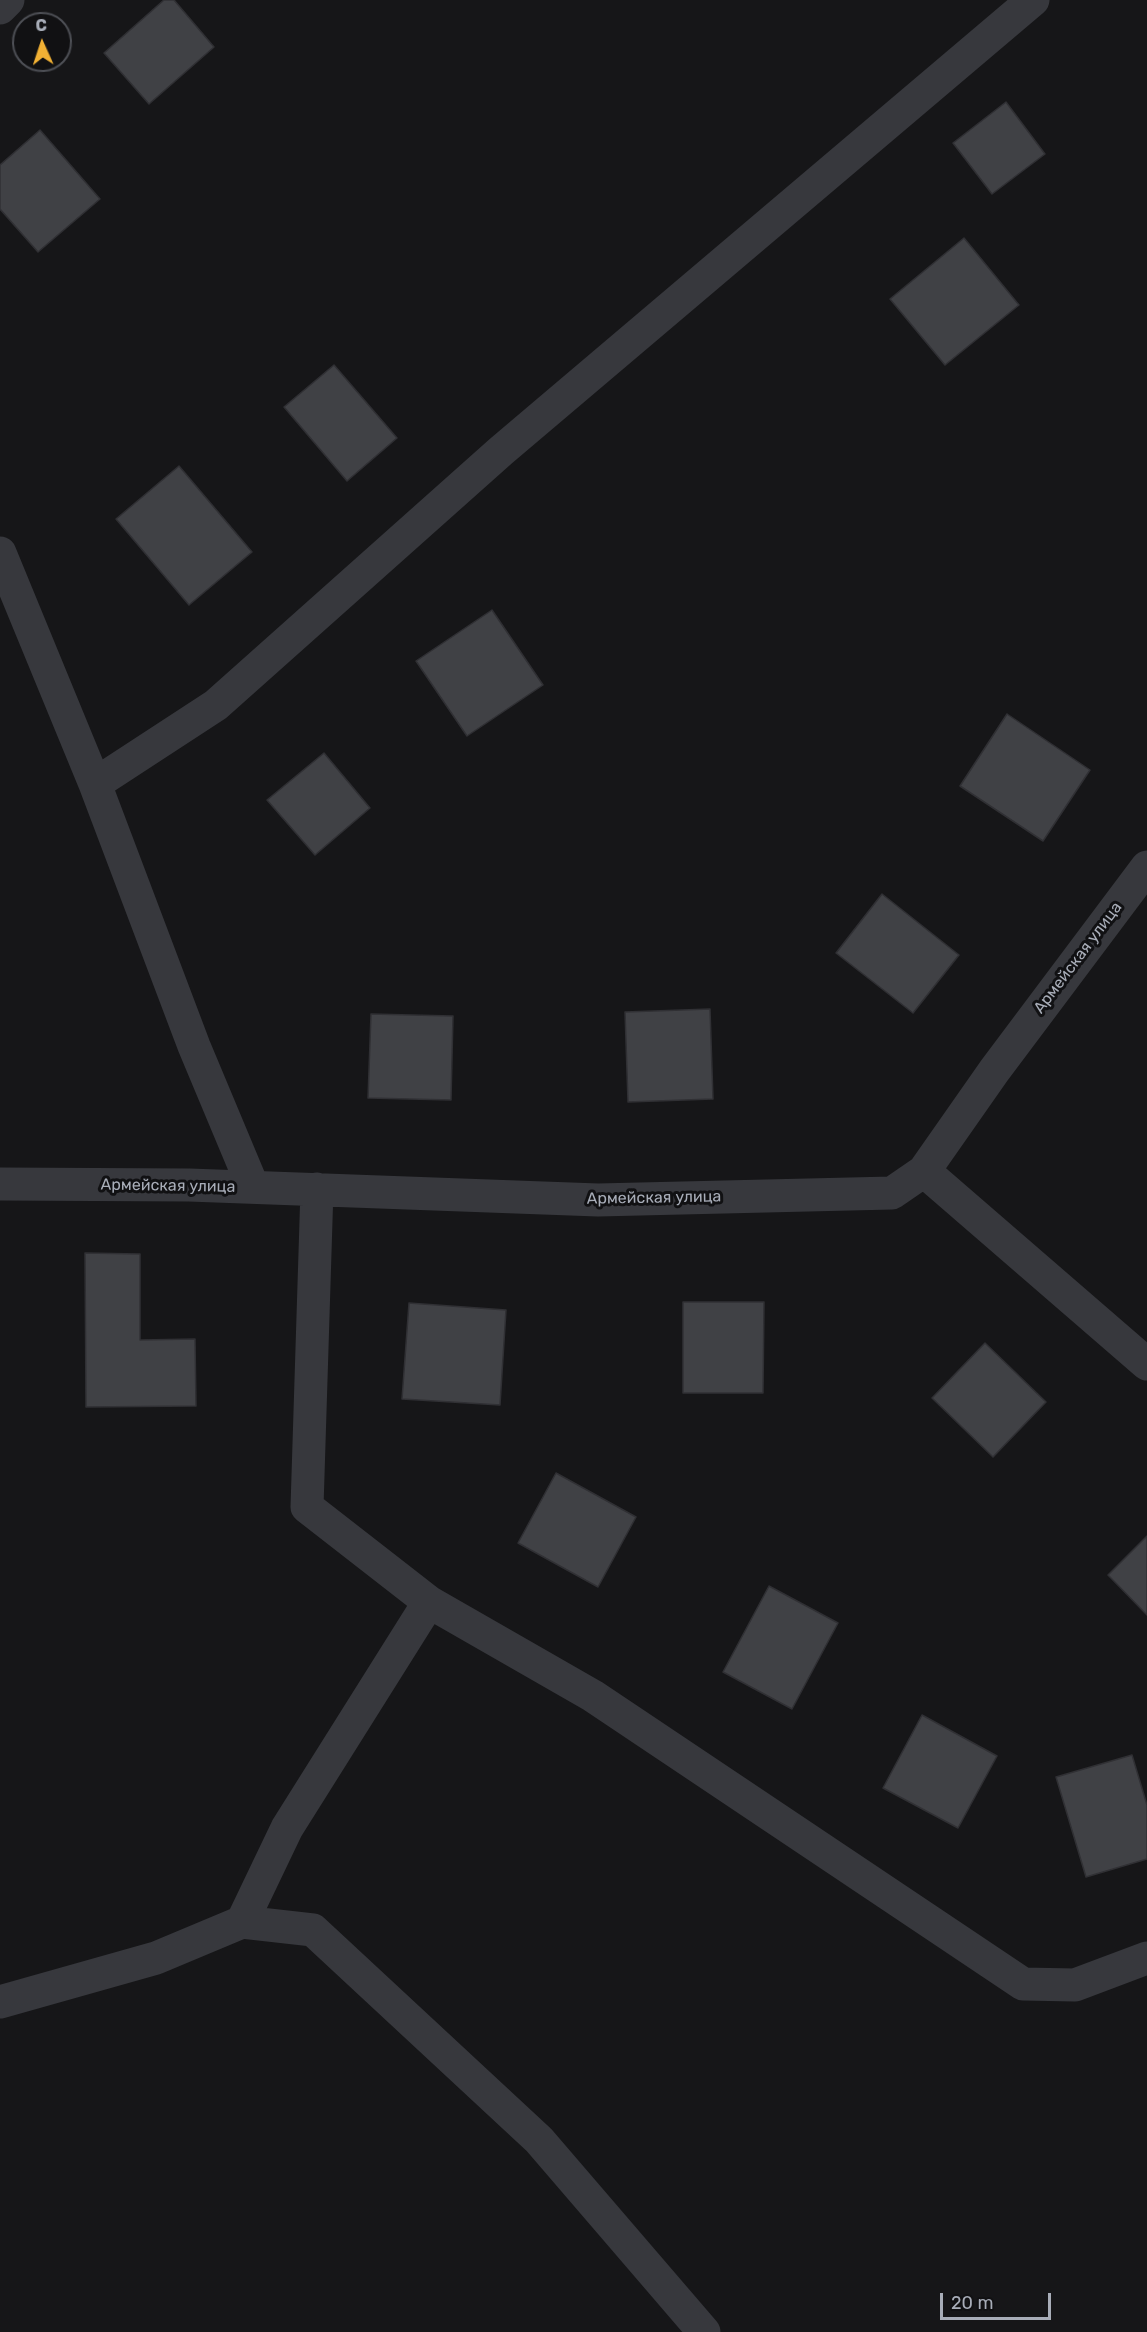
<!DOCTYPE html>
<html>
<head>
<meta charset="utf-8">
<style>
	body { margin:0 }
	#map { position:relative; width:1147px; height:2332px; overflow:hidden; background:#161618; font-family:Rubik,sans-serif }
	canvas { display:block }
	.north { position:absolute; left:12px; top:12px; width:60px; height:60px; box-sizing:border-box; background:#111113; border:2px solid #4d4f55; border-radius:50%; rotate:357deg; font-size:16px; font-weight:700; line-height:24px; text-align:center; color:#a8adb8 }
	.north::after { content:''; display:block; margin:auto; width:21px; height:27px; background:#f2b134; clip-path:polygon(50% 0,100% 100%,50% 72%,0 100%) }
	.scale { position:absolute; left:940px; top:2293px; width:111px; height:27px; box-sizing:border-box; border:3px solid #a8adb8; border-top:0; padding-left:8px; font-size:18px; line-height:21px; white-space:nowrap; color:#a8adb8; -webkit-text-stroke:4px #111113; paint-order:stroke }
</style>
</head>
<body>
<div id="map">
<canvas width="1147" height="2332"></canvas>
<div class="north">С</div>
<div class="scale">20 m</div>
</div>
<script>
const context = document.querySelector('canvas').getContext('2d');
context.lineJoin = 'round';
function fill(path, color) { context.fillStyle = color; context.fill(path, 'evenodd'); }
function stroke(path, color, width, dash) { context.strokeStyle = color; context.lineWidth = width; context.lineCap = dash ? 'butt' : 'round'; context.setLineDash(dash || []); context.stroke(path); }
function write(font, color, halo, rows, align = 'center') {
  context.font = font + ' Rubik,sans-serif'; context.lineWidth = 6; context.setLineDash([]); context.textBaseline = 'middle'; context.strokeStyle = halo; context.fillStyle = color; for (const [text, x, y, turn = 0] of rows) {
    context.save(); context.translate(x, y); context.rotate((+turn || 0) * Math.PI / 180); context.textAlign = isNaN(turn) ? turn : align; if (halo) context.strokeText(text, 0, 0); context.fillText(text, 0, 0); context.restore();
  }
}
const building = new Path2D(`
	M 164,0 L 174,0 L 214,47 L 149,104 L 104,53 Z
	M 1006,102 L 1045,154 L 992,194 L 953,143 Z
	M 40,130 L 100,199 L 38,252 L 0,209 L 0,165 Z
	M 964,238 L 1019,305 L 945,365 L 890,299 Z
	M 334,365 L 397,438 L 347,481 L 284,407 Z
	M 179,466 L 252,552 L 189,605 L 116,519 Z
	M 492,610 L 543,685 L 467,736 L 416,661 Z
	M 1007,714 L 1090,770 L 1043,841 L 960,786 Z
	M 324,753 L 370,808 L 315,855 L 267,800 Z
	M 882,894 L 959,955 L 913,1013 L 836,953 Z
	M 710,1009 L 713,1099 L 628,1102 L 625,1012 Z
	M 371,1014 L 453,1016 L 451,1100 L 368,1098 Z
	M 85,1253 L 140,1254 L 140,1340 L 195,1339 L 196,1406 L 86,1407 Z
	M 683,1302 L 764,1302 L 763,1393 L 683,1393 Z
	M 409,1303 L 506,1310 L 500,1405 L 402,1399 Z
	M 985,1343 L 1046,1402 L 993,1457 L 932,1398 Z
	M 556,1473 L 636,1517 L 598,1587 L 518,1543 Z
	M 1147,1536 L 1147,1615 L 1108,1575 Z
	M 769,1586 L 838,1623 L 792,1709 L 723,1672 Z
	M 922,1715 L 997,1756 L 958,1828 L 883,1788 Z
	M 1132,1755 L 1147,1805 L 1147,1859 L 1086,1877 L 1056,1777 Z`);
const minor = new Path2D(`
	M 0,8 L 8,0
	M 0,553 L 95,784
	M 924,1171 L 1147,1364
	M 0,1184 L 189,1185 L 598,1200 L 892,1193 L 924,1171 L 994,1071 L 1147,867
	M 253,1187 L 194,1046 L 95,784 L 216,705 L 501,451 L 1033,0
	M 317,1189 L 307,1507 L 429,1602
	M 242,1922 L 313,1930 L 539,2140 L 704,2332
	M 0,2002 L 156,1958 L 242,1922 L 287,1828 L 429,1602 L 593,1696 L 1023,1984 L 1075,1985 L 1147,1958`);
const streetNames = [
	["Армейская улица",1078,958,-53],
	["Армейская улица",168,1186,1],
	["Армейская улица",654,1198,-1]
];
fill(building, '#404145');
stroke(building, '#303034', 1.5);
stroke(minor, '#37383d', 33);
write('16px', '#a8adb8', '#111113', streetNames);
</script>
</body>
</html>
